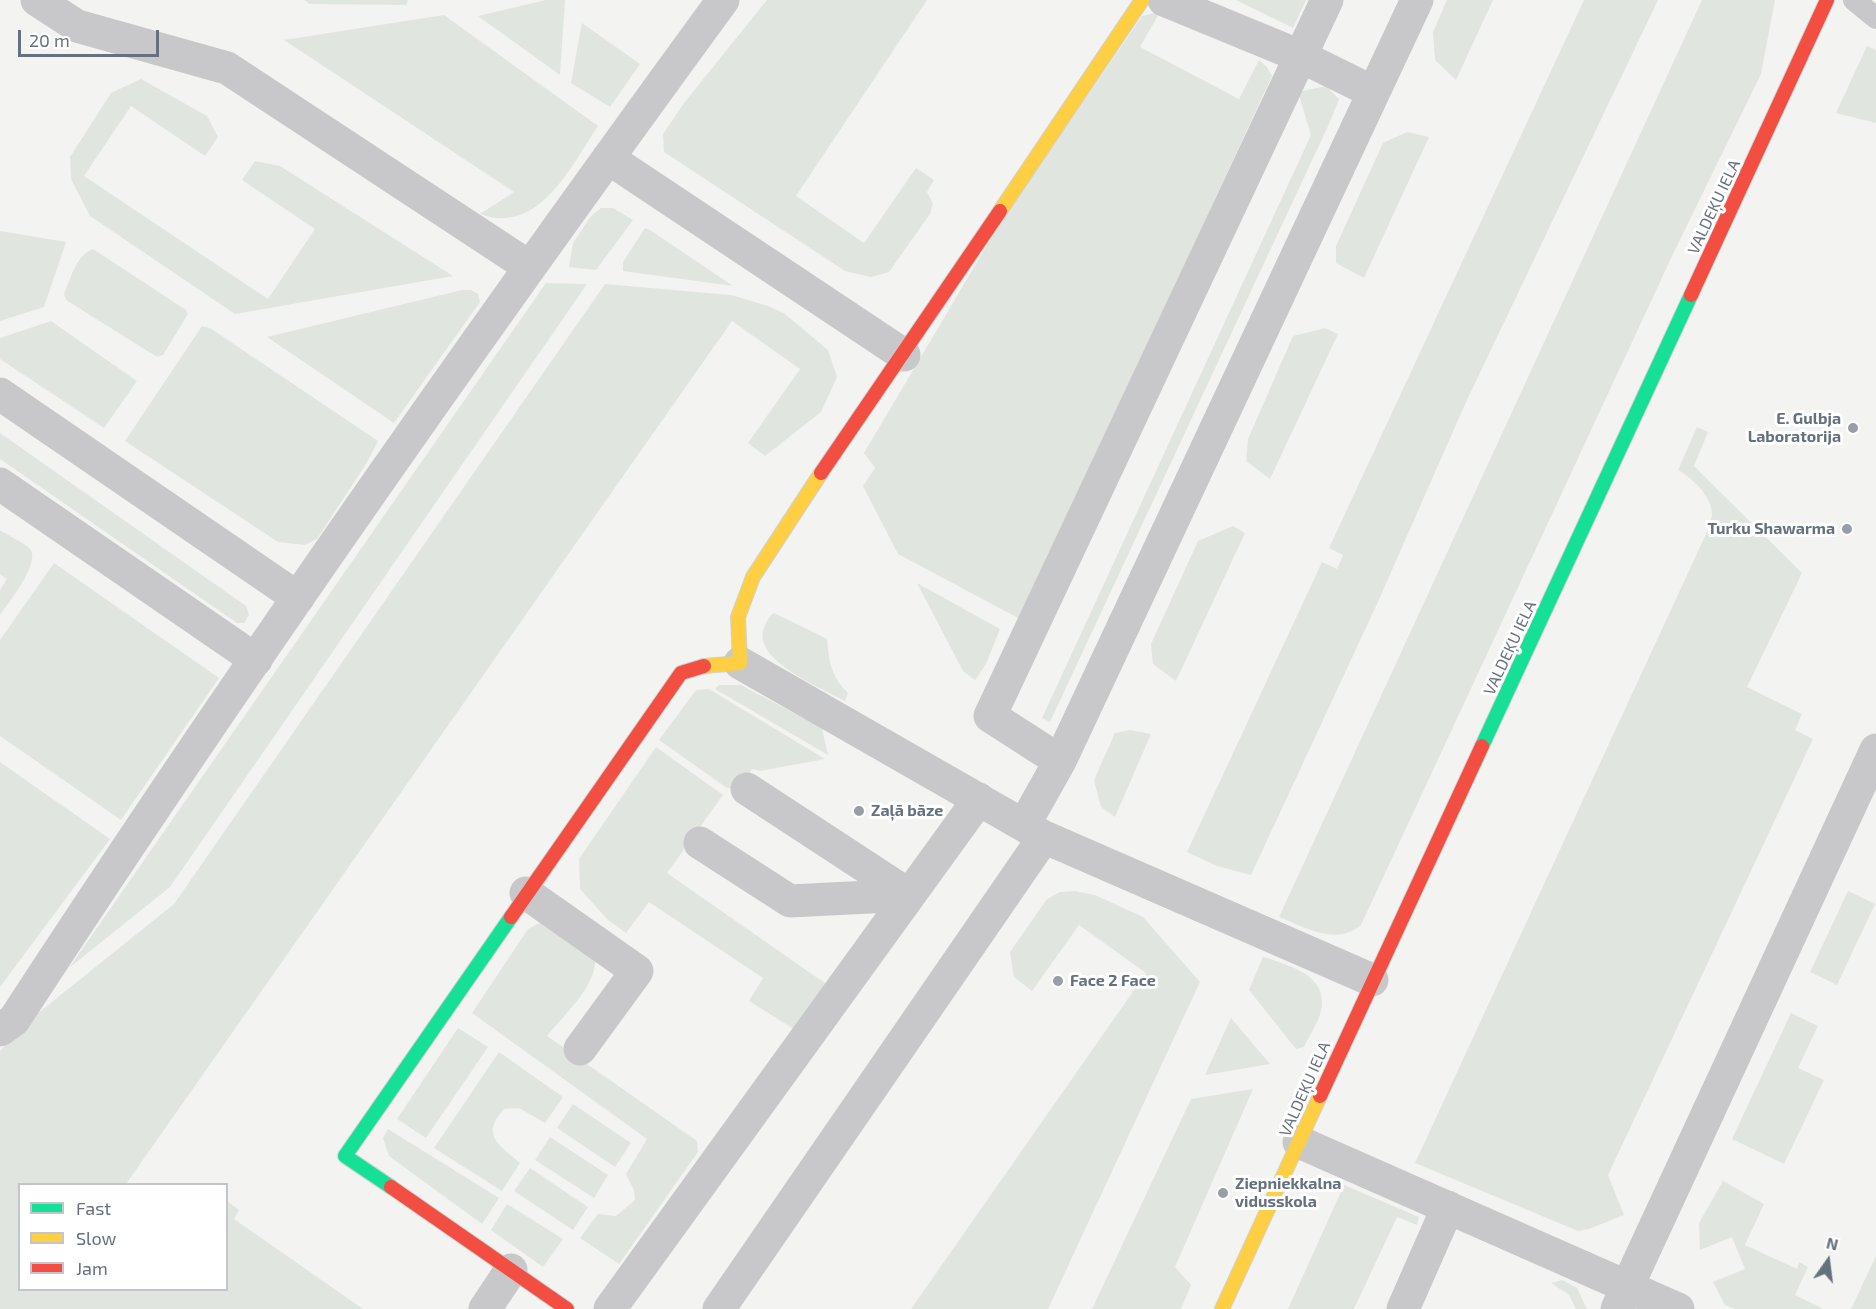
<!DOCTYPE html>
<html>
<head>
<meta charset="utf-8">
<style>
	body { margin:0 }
	#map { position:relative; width:1876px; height:1309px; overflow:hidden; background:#f3f3f2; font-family:"Exo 2",sans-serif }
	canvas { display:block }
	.legend { position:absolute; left:18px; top:1183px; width:210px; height:108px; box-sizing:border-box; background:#fff; border:2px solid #c2c6cc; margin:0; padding:8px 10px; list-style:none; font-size:18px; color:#66717f }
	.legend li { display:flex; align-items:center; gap:12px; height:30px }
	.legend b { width:30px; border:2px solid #c2c6cc }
	.north { position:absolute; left:1798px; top:1231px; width:60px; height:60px; -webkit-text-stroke:4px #fff; paint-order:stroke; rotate:14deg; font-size:16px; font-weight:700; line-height:24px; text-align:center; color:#66717f }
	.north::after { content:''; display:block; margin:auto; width:21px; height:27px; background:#66717f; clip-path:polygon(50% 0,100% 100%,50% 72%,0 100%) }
	.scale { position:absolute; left:18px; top:30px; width:141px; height:27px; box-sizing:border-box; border:3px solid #66717f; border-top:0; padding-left:8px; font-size:18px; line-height:21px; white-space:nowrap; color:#66717f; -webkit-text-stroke:4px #fff; paint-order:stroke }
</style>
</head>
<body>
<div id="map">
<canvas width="1876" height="1309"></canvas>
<ul class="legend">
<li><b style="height:8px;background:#16e098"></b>Fast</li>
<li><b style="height:8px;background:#ffcf43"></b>Slow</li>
<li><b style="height:8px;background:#f24e42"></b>Jam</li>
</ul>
<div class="north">N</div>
<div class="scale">20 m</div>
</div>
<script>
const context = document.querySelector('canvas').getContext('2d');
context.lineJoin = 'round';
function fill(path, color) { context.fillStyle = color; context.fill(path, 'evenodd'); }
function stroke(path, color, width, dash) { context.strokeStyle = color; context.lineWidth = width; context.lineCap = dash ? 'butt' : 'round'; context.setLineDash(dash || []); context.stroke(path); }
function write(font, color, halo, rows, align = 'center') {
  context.font = font + ' "Exo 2",sans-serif'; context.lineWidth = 6; context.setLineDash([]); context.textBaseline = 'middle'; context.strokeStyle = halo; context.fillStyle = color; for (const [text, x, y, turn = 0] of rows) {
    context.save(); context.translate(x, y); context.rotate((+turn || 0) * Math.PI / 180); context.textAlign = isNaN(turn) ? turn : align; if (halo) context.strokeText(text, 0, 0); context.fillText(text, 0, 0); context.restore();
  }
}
const green = new Path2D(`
	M 304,0 L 408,0 L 406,5 L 310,4 Z
	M 546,0 L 565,0 L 560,75 L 478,16 Z
	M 767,0 L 927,0 L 796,196 L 864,243 L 916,168 L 934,180 L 927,192 L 933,204 L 930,214 L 889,272 L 871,277 L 845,271 L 664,152 L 663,134 L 684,103 Z
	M 1236,0 L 1306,0 L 1293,28 Z
	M 1447,0 L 1493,0 L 1456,80 L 1435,60 L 1433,32 Z
	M 1584,0 L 1658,0 L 1466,402 L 1377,604 L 1251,875 L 1217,866 L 1187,852 L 1322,562 L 1337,569 L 1343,555 L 1329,548 Z
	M 1702,0 L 1775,0 L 1761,74 L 1673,254 L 1361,925 C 1336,946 1306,928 1279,917 Z
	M 1160,12 L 1140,47 L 1239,99 L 1259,60 L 1267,67 L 1272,76 L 1020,619 L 898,554 L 863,486 L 875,468 L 864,453 L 999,225 L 1142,16 Z
	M 444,15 L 598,126 C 571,166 539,236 480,214 L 514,192 L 284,40 Z
	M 582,23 L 640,64 L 610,107 L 571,83 Z
	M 1867,46 L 1876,50 L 1876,123 L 1836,113 Z
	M 141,79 L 207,116 L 218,137 L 205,156 L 131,106 L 84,176 L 268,299 L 315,229 L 242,180 L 255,161 L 280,166 L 453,276 L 235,314 L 90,216 L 71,179 L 70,157 L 111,93 Z
	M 1326,86 L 1339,99 L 1329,124 L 1050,722 L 1042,718 L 1311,135 L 1298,92 Z
	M 1407,132 L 1429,137 L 1364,278 L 1336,263 L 1336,246 L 1383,143 Z
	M 601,208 L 613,208 L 633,220 L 596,270 L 569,267 L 573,243 L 591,216 Z
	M 645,228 L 650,230 L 733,286 L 623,271 L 623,262 Z
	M 0,231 L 66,242 L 44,307 L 0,321 Z
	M 93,249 L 186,310 L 188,314 L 163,355 L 157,357 L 66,300 L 64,294 C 71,278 76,255 93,249 Z
	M 546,283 L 587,284 L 170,887 L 69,968 Z
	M 605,284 L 731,295 L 768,306 L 785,314 L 828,350 L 837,377 L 821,412 L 765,456 L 748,443 L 800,369 L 732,321 L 126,1184 L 20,1184 L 20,1290 L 226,1290 L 227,1201 L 239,1210 L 234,1219 L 363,1309 L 0,1309 L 0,1051 L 32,1018 L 174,904 Z
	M 462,290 L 471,290 L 478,294 L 480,302 L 394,423 L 267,337 Z
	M 51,321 L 137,381 L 104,428 L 0,359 L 0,338 Z
	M 202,326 L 210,328 L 378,441 L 366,464 L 317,539 L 305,545 L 278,542 L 125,441 Z
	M 1325,328 L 1338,334 L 1270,479 L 1246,461 L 1248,439 L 1293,336 Z
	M 1697,427 L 1708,432 L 1694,466 L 1802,573 L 1747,687 L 1802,714 L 1795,730 L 1813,739 L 1608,1175 L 1624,1215 L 1589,1229 L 1578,1231 L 1415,1163 L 1706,534 C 1708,529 1711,521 1712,515 C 1712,496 1693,479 1678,470 Z
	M 0,433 L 246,606 L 249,615 L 244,623 L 237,623 L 0,459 Z
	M 1233,526 L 1245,533 L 1176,681 L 1153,664 L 1151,644 L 1198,541 Z
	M 0,530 C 9,536 21,541 29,548 C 43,561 8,603 0,615 L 0,590 L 7,579 L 0,574 Z
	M 54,563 L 219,678 L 121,820 L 0,736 L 0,640 Z
	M 917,583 L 1000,629 L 986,664 L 975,680 L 963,671 Z
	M 774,613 L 827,639 C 829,662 831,676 848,693 L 845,701 C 822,688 751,660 764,628 C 767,621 768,617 774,613 Z
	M 719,685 L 741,685 L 822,728 L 828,755 L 715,689 Z
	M 709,689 L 825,759 L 760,771 L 752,769 L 738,788 L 727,788 L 659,740 L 696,690 Z
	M 1130,730 L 1151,734 L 1115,817 L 1101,807 L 1094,780 L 1115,733 Z
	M 656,747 L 723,795 L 667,873 L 829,986 L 797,1031 L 749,1001 L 763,978 L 649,902 L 626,933 L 607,919 L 580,889 L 579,859 Z
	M 0,762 L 110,839 L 0,987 Z
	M 1075,891 L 1095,895 L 1143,917 L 1200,982 L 1048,1309 L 911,1309 L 1146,973 L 1079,925 L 1032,991 L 1014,977 L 1010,952 L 1047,899 L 1060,892 Z
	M 1848,891 L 1875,904 L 1837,985 L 1810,972 Z
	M 540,923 L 595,957 C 598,985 563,1016 547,1036 L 697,1141 L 698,1152 L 619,1264 L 580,1238 L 598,1214 L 616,1216 L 635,1200 L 634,1190 L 626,1174 L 647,1139 L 472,1013 L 528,929 Z
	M 1263,957 C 1285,964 1323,973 1322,1003 C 1322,1018 1310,1034 1304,1047 L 1296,1049 L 1249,990 Z
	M 1791,1013 L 1818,1026 L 1798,1068 L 1824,1080 L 1784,1164 L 1732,1139 Z
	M 1231,1018 L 1270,1064 L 1205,1075 Z
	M 458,1028 L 488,1047 L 426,1138 L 397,1119 Z
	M 499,1052 L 563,1097 L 545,1123 L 519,1108 L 504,1109 C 480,1135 499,1145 520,1163 L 502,1191 L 434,1148 Z
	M 1253,1089 L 1175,1267 L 1191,1285 L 1181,1309 L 1092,1309 L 1191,1099 Z
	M 573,1104 L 631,1143 L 615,1167 L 557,1128 Z
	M 388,1129 L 499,1198 L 482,1224 L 389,1156 L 383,1138 Z
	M 550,1137 L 608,1175 L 594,1198 L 535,1160 Z
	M 530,1168 L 588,1207 L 573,1230 L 514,1191 Z
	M 1723,1181 L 1764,1204 L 1745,1245 L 1797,1269 L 1799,1262 L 1808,1267 L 1795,1295 L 1824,1309 L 1735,1309 L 1725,1305 L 1713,1282 L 1745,1269 L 1732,1237 L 1700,1250 L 1699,1223 Z
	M 1344,1185 L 1419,1217 L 1417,1225 L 1397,1217 L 1354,1309 L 1288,1309 Z
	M 507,1204 L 563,1239 L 543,1267 L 491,1230 Z
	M 1876,1256 L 1876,1309 L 1851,1309 Z
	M 1562,1280 L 1577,1288 L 1587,1309 L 1576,1309 L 1569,1295 L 1551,1283 Z`);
const lane = new Path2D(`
	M 1854,0 L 1876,18`);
const street = new Path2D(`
	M 37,0 L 77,26 L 227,68 L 528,266
	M 1164,0 L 1300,56 L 1373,92
	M 608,158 L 904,355
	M 0,394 L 298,598
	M 0,484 L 256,660
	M 740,663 L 1044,837 L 1372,980
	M 1060,761 L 990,716 L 1327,0
	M 747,789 L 909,895
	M 1024,825 L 1060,761 L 1417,0
	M 700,843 L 790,901 L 909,895
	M 526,893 L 637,971 L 580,1049
	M 0,1030 L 14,1020 C 240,673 479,334 723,0
	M 1299,1142 L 1678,1309
	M 485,1309 L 511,1270
	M 610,1309 L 979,799
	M 719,1309 L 1044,837
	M 1403,1309 L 1448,1207
	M 1617,1309 L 1876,750`);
const fast = new Path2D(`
	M 1482,746 L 1691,295
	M 391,1187 L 345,1156 L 511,917`);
const slow = new Path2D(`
	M 1000,211 L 1142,0
	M 704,666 L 740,663 L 738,617 L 753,577 L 821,473
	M 1222,1309 L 1320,1096`);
const jam = new Path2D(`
	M 1691,295 L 1827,0
	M 821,473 L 1000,211
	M 511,917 L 681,673 L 704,666
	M 1320,1096 L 1482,746
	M 391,1187 L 567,1309`);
const markers = [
	[1853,428,6,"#979ea7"],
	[1847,529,6,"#979ea7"],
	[859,811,6,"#979ea7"],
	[1058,981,6,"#979ea7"],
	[1223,1193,6,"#979ea7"]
];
const streetNames = [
	["VALDEĶU IELA",1714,207,-65],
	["VALDEĶU IELA",1510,648,-65],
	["VALDEĶU IELA",1305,1089,-66]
];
const poiNames = [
	["E. Gulbja",1841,419,"right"],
	["Laboratorija",1841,437,"right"],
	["Turku Shawarma",1835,529,"right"],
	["Zaļā bāze",871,811],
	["Face 2 Face",1070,981],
	["Ziepniekkalna",1235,1184],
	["vidusskola",1235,1202]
];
fill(green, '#e1e5e0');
stroke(fast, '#d0d1d1', 16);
stroke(slow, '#d0d1d1', 16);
stroke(jam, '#d0d1d1', 16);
stroke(lane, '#c8c8ca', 22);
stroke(street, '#c8c8ca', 33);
stroke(fast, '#16e098', 14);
stroke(slow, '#ffcf43', 14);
stroke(jam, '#f24e42', 14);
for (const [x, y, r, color] of markers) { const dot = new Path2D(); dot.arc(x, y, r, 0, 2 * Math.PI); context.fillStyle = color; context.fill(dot); stroke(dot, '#fff', 2); }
write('16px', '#66717f', '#fff', streetNames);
write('bold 16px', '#66717f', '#fff', poiNames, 'left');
</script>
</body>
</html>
